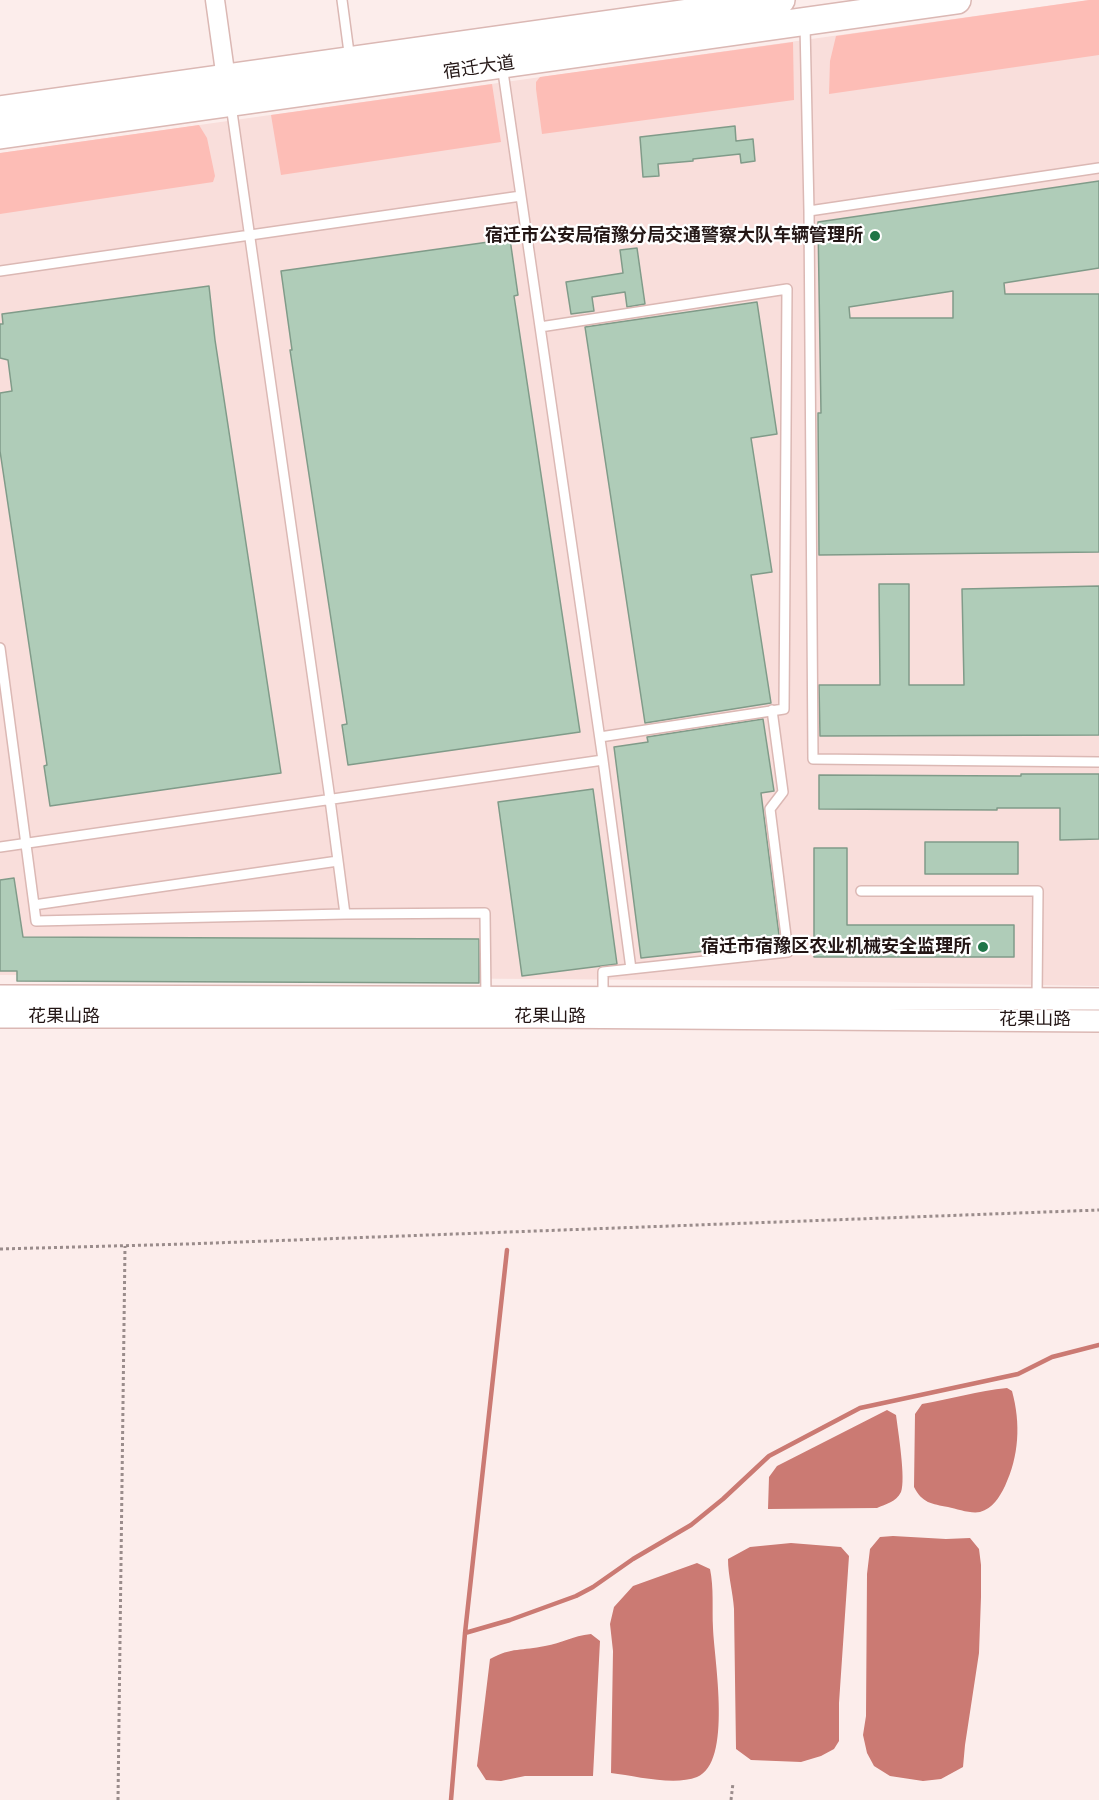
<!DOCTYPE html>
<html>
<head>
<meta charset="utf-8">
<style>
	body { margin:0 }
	canvas { display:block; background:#fcedeb }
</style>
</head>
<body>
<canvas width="1099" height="1800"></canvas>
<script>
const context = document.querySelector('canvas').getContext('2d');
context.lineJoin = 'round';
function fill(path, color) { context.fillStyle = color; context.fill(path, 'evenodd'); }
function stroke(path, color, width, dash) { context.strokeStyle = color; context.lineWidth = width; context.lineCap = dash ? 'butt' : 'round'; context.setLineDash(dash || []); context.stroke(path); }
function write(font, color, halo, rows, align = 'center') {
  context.font = font + ' Karla,"Noto Sans SC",sans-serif'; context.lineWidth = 4.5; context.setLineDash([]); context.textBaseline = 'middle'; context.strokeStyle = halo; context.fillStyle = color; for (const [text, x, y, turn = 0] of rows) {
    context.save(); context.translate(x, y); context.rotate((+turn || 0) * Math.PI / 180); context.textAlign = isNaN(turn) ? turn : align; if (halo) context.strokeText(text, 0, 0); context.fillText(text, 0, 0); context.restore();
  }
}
const built = new Path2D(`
	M 1089,0 L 1099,0 L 1099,986 L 802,981 L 0,975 L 0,153 Z`);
const green = new Path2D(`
	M 1089,0 L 1099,0 L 1099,55 L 829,94 L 830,61 L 836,36 Z
	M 793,42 L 794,100 L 542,134 L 536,89 L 536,82 L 540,77 Z
	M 492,84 L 501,142 L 281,175 L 271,115 Z
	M 199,125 L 207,138 L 215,176 L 213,182 L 0,214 L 0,153 Z`);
const water = new Path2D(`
	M 1007,1388 L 1012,1391 C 1021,1424 1019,1456 1005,1486 C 999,1498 993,1508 980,1512 C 971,1514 957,1509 948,1507 C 932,1504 922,1503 914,1487 L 915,1414 L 922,1404 C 951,1399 978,1391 1007,1388 Z
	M 887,1410 L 896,1415 C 898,1431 906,1479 901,1492 C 896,1502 886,1504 877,1508 L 768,1509 L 769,1477 L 777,1466 Z
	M 893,1536 L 946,1539 L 970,1538 L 979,1549 L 981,1565 L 981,1597 L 979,1653 L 965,1745 L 963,1767 L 941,1779 L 923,1781 L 890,1776 L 874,1766 L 867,1753 L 863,1735 L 866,1716 L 867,1574 L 870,1549 L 880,1537 Z
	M 791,1543 L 841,1547 L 849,1556 L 839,1703 L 839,1741 L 834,1749 L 821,1756 L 801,1762 L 751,1760 L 736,1749 L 734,1609 C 733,1592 728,1576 728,1559 L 750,1547 Z
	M 697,1563 L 710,1569 C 714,1588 712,1608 713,1628 C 714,1659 733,1763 697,1777 C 674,1786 636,1776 611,1773 L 613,1651 L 610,1624 L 614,1607 L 633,1586 Z
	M 591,1634 L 600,1641 L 593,1776 L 525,1776 L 501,1781 L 486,1780 L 477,1766 L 490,1659 C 512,1647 522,1651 545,1646 C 562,1643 572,1636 591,1634 Z`);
const stream = new Path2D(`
	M 465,1633 L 510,1620 L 576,1596 L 593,1587 L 633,1559 L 691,1525 L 723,1499 L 769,1456 L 860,1408 L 1018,1374 L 1052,1357 L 1099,1345
	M 451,1800 L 465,1633 L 507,1250`);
const building = new Path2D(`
	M 735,126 L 736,141 L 753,139 L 755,161 L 741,163 L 740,154 L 693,159 L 693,161 L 658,164 L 659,176 L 643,177 L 640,137 Z
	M 1099,181 L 1099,268 L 1004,283 L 1005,294 L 1099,294 L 1099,552 L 819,555 L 818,413 L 821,413 L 818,222 ZM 953,291 L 953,318 L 850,318 L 849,307 Z
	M 510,239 L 518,295 L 514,296 L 580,732 L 348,765 L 342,725 L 347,724 L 290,350 L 292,350 L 281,271 Z
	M 637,248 L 645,304 L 627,307 L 625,292 L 592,297 L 594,311 L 571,314 L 566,282 L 623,273 L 620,250 Z
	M 209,286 L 215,340 L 281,773 L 50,806 L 44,766 L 47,765 L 0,451 L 0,393 L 12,391 L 8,360 L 0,358 L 0,324 L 3,324 L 2,314 Z
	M 757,302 L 777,434 L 751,438 L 772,572 L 751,575 L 771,703 L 645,723 L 585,327 Z
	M 879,584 L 909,584 L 909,685 L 964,685 L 962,589 L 1099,586 L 1099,735 L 820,736 L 819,685 L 880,685 Z
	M 763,719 L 774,791 L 761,793 L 780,943 L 641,958 L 614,747 L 648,742 L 647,737 Z
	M 1021,774 L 1099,774 L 1099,839 L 1060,840 L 1060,808 L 997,808 L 997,810 L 819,809 L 819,775 L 1021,776 Z
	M 593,789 L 617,964 L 522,976 L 498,802 Z
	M 925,842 L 1018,842 L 1018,874 L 925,874 Z
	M 814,848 L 847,848 L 847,925 L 1014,925 L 1014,957 L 814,957 Z
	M 14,878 L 23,937 L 479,939 L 479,983 L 17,981 L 17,971 L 0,971 L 0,880 Z`);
const path = new Path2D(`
	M 0,1249 L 187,1244 L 1099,1210
	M 118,1800 L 125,1246
	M 731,1800 L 733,1783`);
const service = new Path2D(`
	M 342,0 L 350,60
	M 805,25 L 809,211
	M 502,65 L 521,196
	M 231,105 L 329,792 L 345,914 L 485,913 L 486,999
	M 1099,168 L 809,211 L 813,759 L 1099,762
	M 0,271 L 521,196 L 603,760 L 0,847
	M 540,327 L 787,289 L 784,709 L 600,737
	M 0,648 L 34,905 L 338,861
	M 603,760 L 631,969
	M 861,891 L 1038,891 L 1037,998
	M 34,905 L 36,921 L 345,914
	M 603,997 L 603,972 L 788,952 L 770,809 L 783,792 L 772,710`);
const minor = new Path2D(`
	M 215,0 L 226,79`);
const tertiary = new Path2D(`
	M 0,996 L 1099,999
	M 0,1017 L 532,1017 L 1099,1021`);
const primary = new Path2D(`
	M 0,110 L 781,0
	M 0,135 L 957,0`);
const markers = [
	[875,236,6,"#1f7547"],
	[983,947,6,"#1f7547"]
];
const streetNames = [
	["宿迁大道",479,68,-8],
	["花果山路",64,1017],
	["花果山路",550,1017],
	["花果山路",1035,1020]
];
const poiNames = [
	["宿迁市公安局宿豫分局交通警察大队车辆管理所",863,236],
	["宿迁市宿豫区农业机械安全监理所",971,947]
];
fill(built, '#f9dedb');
fill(green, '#fdbdb6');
fill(water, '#cb7a73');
stroke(stream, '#cb7a73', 4.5);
fill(building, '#afccb8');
stroke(building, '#809b89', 1.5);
stroke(service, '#dbb8b4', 12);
stroke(minor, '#dbb8b4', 21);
stroke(tertiary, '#dbb8b4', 24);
stroke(primary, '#dbb8b4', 30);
stroke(path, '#9a8c8b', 3, [3, 3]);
stroke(service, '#fff', 9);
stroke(minor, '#fff', 18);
stroke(tertiary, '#fff', 21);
stroke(primary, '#fff', 27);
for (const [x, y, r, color] of markers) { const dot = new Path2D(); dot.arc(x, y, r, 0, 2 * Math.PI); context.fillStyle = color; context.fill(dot); stroke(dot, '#fff', 2); }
write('18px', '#231615', '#fff', streetNames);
write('bold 18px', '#231615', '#fff', poiNames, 'right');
</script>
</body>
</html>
